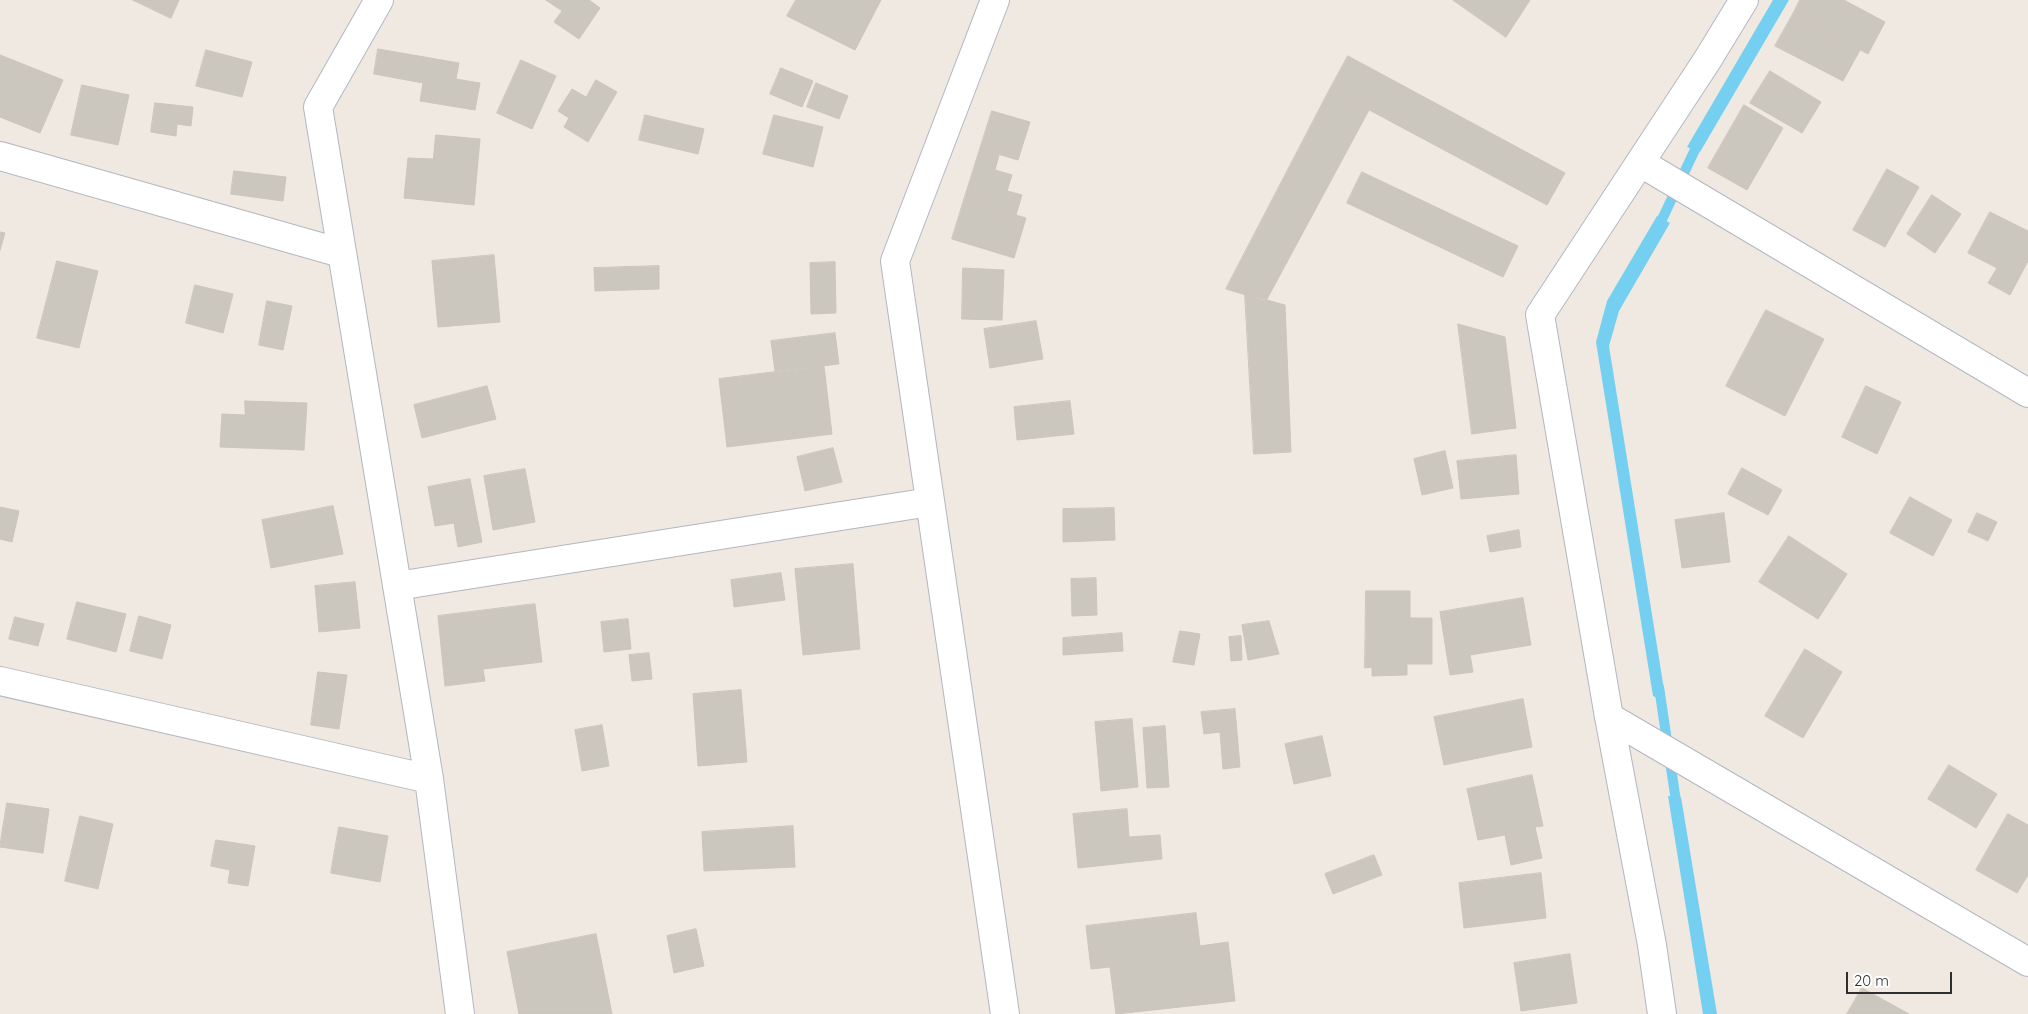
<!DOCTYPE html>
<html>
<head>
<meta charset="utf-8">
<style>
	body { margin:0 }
	#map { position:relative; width:2028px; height:1014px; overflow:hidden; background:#efe9e1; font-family:Quicksand,sans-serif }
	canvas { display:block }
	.scale { position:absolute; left:1846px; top:972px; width:106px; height:22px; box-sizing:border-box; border:2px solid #2e2e2e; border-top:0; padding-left:6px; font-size:15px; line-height:18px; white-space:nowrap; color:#2e2e2e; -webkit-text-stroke:4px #fff; paint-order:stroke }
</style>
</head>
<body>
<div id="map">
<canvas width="2028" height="1014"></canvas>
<div class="scale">20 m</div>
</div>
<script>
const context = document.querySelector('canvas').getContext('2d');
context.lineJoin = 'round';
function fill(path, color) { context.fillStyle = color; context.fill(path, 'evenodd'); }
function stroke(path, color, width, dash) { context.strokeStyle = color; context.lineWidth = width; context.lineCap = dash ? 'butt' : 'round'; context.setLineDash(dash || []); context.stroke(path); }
const water = new Path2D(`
	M 1773,0 L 1789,0 L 1700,152 L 1687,147 Z
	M 1657,216 L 1670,223 L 1619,311 L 1609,346 L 1666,702 L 1653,696 L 1596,342 L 1607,301 Z
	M 1668,796 L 1681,797 L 1717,1014 L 1703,1014 Z`);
const stream = new Path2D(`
	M 1657,230 L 1700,139
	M 1659,687 L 1677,808`);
const building = new Path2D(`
	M 133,0 L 179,0 L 171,18 Z
	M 546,0 L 589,0 L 600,8 L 579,39 L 554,22 L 562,11 Z
	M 796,0 L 881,0 L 855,50 L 787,16 Z
	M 1453,0 L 1530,0 L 1506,37 Z
	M 1800,0 L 1844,0 L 1885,22 L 1868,54 L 1793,14 Z
	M 1793,14 L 1860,50 L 1843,81 L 1775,46 Z
	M 378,49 L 459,63 L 456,79 L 480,83 L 475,110 L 420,101 L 423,83 L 374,74 Z
	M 206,50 L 252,62 L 242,97 L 196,86 Z
	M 0,55 L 63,80 L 40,133 L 0,117 Z
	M 1348,56 L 1565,173 L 1547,205 L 1330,89 Z
	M 521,60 L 556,76 L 532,129 L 497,113 Z
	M 781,68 L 813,81 L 802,107 L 770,94 Z
	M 1770,71 L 1821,102 L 1802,133 L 1750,103 Z
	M 596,80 L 617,92 L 588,142 L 564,127 L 569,118 L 558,111 L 572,89 L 586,97 Z
	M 816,83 L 848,96 L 839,119 L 807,107 Z
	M 82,85 L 129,95 L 118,145 L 71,135 Z
	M 1330,89 L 1369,110 L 1266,301 L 1226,289 Z
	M 155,103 L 193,107 L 191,126 L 177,124 L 176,136 L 151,132 Z
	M 1744,105 L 1783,128 L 1747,190 L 1708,168 Z
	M 992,111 L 1030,122 L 1018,160 L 980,149 Z
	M 645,115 L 704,129 L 698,154 L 639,140 Z
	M 774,115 L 823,127 L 813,167 L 763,154 Z
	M 436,135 L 480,139 L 474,205 L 404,198 L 408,158 L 433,159 Z
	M 980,149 L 999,155 L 995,170 L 1012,175 L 1007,191 L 1022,195 L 1016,215 L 964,200 Z
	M 1887,169 L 1919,187 L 1885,247 L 1853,230 Z
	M 234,171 L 286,177 L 283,201 L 231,194 Z
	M 1362,172 L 1518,246 L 1503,277 L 1347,203 Z
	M 1932,195 L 1961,214 L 1935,253 L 1907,234 Z
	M 964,200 L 1026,218 L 1014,258 L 952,239 Z
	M 1990,212 L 2028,231 L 2028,261 L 2010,295 L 1988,283 L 1997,268 L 1968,253 Z
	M 0,232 L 5,233 L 0,250 Z
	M 494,255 L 500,322 L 438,327 L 432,261 Z
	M 57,261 L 98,271 L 79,348 L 37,338 Z
	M 835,262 L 836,313 L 811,314 L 810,263 Z
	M 659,266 L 659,289 L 595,291 L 594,268 Z
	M 963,268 L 1004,270 L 1002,320 L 962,319 Z
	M 195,285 L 233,294 L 223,333 L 186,323 Z
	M 1245,294 L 1285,305 L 1291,452 L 1254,454 Z
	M 267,301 L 292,306 L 283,350 L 259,345 Z
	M 1766,310 L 1824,339 L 1785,416 L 1726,386 Z
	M 1036,321 L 1043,359 L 990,368 L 984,329 Z
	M 1458,324 L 1505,337 L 1516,428 L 1472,434 Z
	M 835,333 L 839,364 L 775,371 L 771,341 Z
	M 824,366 L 832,434 L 727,447 L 719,379 Z
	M 487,386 L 496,419 L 422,438 L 414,405 Z
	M 1866,386 L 1901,402 L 1877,454 L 1842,437 Z
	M 245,401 L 307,403 L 304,450 L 220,447 L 222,414 L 245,415 Z
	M 1070,401 L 1074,434 L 1017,440 L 1014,407 Z
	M 833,448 L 842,482 L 805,491 L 797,457 Z
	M 1445,451 L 1453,488 L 1422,495 L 1414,459 Z
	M 1516,455 L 1519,494 L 1461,499 L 1457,461 Z
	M 1742,468 L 1782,490 L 1768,515 L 1728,494 Z
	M 525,469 L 535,522 L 493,530 L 484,476 Z
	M 470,479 L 482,542 L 458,547 L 454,523 L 435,526 L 428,487 Z
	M 1910,497 L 1952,520 L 1933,556 L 1890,533 Z
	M 333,506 L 343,554 L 271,568 L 262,520 Z
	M 0,507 L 19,511 L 12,542 L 0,539 Z
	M 1114,508 L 1115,540 L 1063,542 L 1063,509 Z
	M 1724,513 L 1730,562 L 1682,568 L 1675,520 Z
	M 1977,513 L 1997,522 L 1988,541 L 1968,532 Z
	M 1519,530 L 1521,547 L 1490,552 L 1487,536 Z
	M 1789,536 L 1847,574 L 1818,619 L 1759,582 Z
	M 853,564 L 860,649 L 803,655 L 795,569 Z
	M 781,573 L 785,600 L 734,607 L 731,580 Z
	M 1096,578 L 1097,615 L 1072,616 L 1071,579 Z
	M 355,582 L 360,628 L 319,632 L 315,586 Z
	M 1366,591 L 1410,591 L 1410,618 L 1432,618 L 1432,664 L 1407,664 L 1407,675 L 1372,676 L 1372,667 L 1365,668 Z
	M 1523,598 L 1531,645 L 1470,655 L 1473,672 L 1450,675 L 1440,612 Z
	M 77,602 L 126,614 L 116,652 L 67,639 Z
	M 535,604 L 542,662 L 483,669 L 485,681 L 445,686 L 438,616 Z
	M 139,616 L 171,625 L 162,659 L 130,651 Z
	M 15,617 L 44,624 L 38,646 L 9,639 Z
	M 628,619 L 631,649 L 604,652 L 601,622 Z
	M 1269,621 L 1279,654 L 1248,660 L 1242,625 Z
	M 1180,631 L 1200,634 L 1194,665 L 1173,662 Z
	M 1122,633 L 1123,651 L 1063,655 L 1063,638 Z
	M 1241,636 L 1242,660 L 1231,661 L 1229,637 Z
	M 1805,649 L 1842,672 L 1803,738 L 1765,716 Z
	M 649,653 L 652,679 L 632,681 L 629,655 Z
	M 318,672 L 347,675 L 339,729 L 311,725 Z
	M 741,690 L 747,762 L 698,766 L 693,694 Z
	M 1523,699 L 1532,747 L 1444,765 L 1434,717 Z
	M 1235,709 L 1240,767 L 1223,769 L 1220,732 L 1204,734 L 1201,712 Z
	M 1132,719 L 1138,787 L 1101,791 L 1095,722 Z
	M 602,725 L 609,766 L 582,771 L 575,730 Z
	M 1165,726 L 1169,787 L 1147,788 L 1143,728 Z
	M 1322,736 L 1331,776 L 1294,784 L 1285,744 Z
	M 1949,765 L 1997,794 L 1976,828 L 1928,799 Z
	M 1532,775 L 1543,826 L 1535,827 L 1542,858 L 1511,865 L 1505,835 L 1478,840 L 1467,789 Z
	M 7,803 L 49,809 L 43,853 L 0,847 Z
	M 1127,809 L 1129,837 L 1160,835 L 1162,859 L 1078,868 L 1073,814 Z
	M 2008,814 L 2028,825 L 2028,875 L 2017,893 L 1976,870 Z
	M 80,816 L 113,824 L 98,889 L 65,881 Z
	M 793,826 L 795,867 L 704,871 L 702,832 Z
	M 339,827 L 388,836 L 380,882 L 331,873 Z
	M 216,840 L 255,846 L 248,886 L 228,883 L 230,870 L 211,866 Z
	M 1374,855 L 1382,875 L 1333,894 L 1325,874 Z
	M 1541,873 L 1546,918 L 1464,928 L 1459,883 Z
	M 1196,913 L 1200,946 L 1228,942 L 1235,1001 L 1116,1014 L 1110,967 L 1091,969 L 1086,926 Z
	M 696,929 L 704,966 L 674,973 L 667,936 Z
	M 596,934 L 612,1014 L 519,1014 L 507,952 Z
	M 1570,954 L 1577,1003 L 1521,1011 L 1514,963 Z
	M 1862,988 L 1909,1014 L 1847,1014 Z`);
const minor = new Path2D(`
	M 379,0 L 318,107 L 429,779 L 460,1014
	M 995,0 L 895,261 L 1005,1014
	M 0,156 L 341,253
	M 1641,163 L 2028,393
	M 397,586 L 930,502
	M 0,681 L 429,779
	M 1609,717 L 2028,962
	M 1662,1014 L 1652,945 L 1609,717 L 1540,315 L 1708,59 L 1744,0`);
fill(water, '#75cff0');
stroke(stream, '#75cff0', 10);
fill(building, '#cbc7bf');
stroke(building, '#cbc5ba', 1);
stroke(minor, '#b4b7c1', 30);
stroke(minor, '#fff', 28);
</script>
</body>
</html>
